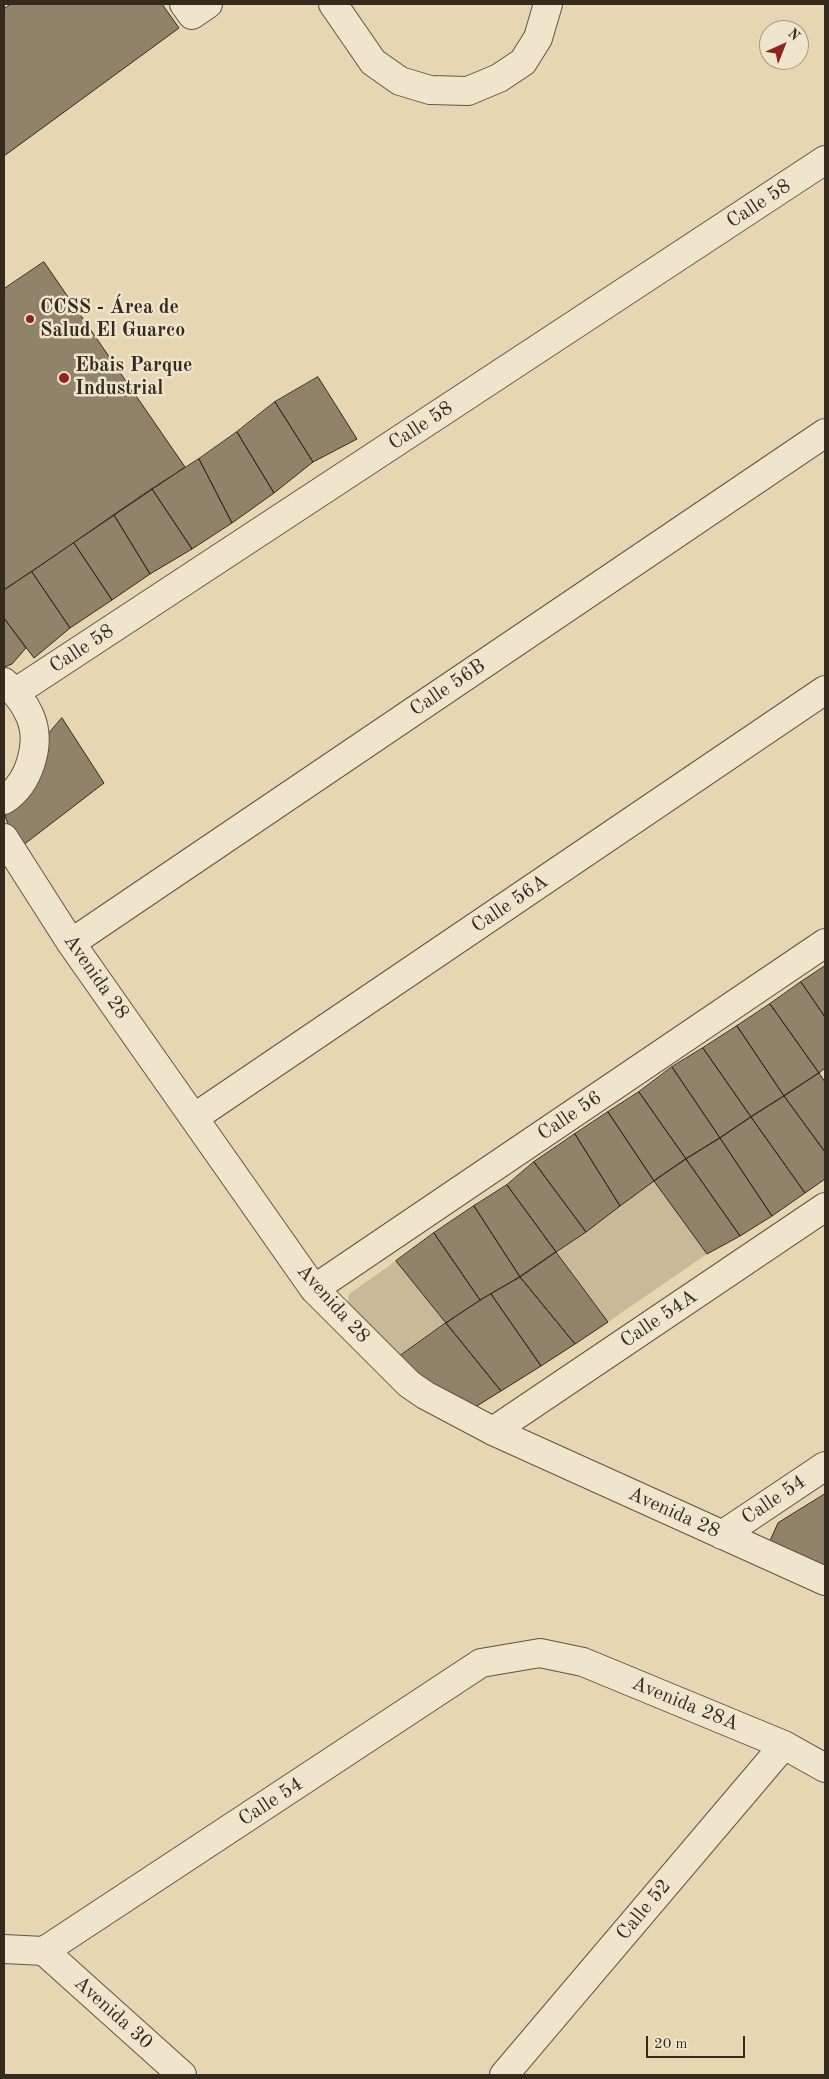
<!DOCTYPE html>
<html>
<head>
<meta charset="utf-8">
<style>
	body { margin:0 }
	#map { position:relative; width:829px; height:2079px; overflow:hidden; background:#e6d6b1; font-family:"Old Standard TT",serif }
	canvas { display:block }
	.frame { position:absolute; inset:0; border:5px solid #342a1e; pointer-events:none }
	.north { position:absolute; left:759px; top:20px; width:50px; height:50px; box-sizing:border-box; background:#efe4cc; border:1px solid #a49a86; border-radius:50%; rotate:44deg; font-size:14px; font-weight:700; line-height:20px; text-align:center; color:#342a1e }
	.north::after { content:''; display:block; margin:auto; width:18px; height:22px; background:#8f2418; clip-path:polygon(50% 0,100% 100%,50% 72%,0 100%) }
	.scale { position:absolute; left:646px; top:2036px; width:99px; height:22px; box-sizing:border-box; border:2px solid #342a1e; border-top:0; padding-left:6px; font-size:15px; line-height:18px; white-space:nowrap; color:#342a1e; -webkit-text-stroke:4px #efe4cc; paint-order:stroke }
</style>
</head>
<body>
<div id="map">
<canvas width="829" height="2079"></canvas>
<div class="frame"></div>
<div class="north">N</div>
<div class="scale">20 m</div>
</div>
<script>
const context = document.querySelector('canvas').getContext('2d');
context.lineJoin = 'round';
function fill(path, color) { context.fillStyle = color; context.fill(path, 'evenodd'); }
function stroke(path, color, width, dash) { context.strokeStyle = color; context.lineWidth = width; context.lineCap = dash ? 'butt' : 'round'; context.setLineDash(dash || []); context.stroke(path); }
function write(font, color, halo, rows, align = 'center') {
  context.font = font + ' "Old Standard TT",serif'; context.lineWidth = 5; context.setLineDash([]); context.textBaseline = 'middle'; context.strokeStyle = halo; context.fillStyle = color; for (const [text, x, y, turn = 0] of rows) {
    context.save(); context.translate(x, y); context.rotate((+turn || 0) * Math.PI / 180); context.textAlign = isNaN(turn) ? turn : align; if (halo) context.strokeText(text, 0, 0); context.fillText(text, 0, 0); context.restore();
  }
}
const green = new Path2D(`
	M 654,1181 L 707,1254 L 608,1322 L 557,1252 Z
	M 396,1261 L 446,1323 L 393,1361 L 347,1310 L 349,1294 Z`);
const building = new Path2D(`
	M 11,4 L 162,4 L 179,28 L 4,156 L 4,9 Z
	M 44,262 L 185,467 L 4,590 L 4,289 Z
	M 318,377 L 357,439 L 313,462 L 275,402 Z
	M 275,402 L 313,462 L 274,493 L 237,432 Z
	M 237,432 L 274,493 L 232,523 L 199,459 Z
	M 199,459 L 232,523 L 192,549 L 152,489 Z
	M 152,489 L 192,549 L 150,574 L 114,515 Z
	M 114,515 L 150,574 L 112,600 L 74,543 Z
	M 74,543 L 112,600 L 70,628 L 32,572 Z
	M 32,572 L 70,628 L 34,658 L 4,618 L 4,590 Z
	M 4,618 L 26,648 L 12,664 L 4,667 Z
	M 62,718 L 104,783 L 18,849 L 5,816 L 29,784 L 43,740 Z
	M 825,966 L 825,1017 L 801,982 Z
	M 801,982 L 825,1017 L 825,1068 L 819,1073 L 770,1004 Z
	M 770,1004 L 819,1073 L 784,1096 L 737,1026 Z
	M 737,1026 L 784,1096 L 751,1117 L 703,1048 Z
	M 703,1048 L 751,1117 L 720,1138 L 672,1067 Z
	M 672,1067 L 720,1138 L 686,1159 L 639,1092 Z
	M 819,1073 L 825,1082 L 825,1152 L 784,1096 Z
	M 639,1092 L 686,1159 L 654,1181 L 608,1112 Z
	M 784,1096 L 825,1152 L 825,1179 L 805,1193 L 751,1117 Z
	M 608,1112 L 654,1181 L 620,1206 L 575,1134 Z
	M 751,1117 L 805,1193 L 772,1216 L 720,1138 Z
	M 575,1134 L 620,1206 L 586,1232 L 534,1162 Z
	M 720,1138 L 772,1216 L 740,1236 L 686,1159 Z
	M 686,1159 L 740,1236 L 707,1254 L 654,1181 Z
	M 534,1162 L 586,1232 L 556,1252 L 507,1185 Z
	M 507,1185 L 556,1252 L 520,1277 L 474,1206 Z
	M 474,1206 L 520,1277 L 480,1300 L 434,1233 Z
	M 434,1233 L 480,1300 L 446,1323 L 396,1261 Z
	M 556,1252 L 608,1322 L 575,1344 L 520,1277 Z
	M 520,1277 L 575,1344 L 541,1366 L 491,1294 Z
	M 491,1294 L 541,1366 L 501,1391 L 446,1323 Z
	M 446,1323 L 501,1391 L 467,1412 L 393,1361 Z
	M 825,1494 L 825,1566 L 769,1543 L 778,1523 Z`);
const minor = new Path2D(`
	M 184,4 L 192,15 L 208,4
	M 333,4 L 373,62 L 400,81 L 430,90 L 468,91 L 499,78 L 523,62 L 538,38 L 548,4
	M 4,682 C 15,691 24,702 30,716 C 42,744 29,784 4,800
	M 16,692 L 825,160
	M 4,838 L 71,943 L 314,1289 L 409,1384 L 425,1395 L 493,1431 L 825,1581
	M 71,943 L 825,433
	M 195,1117 L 825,690
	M 314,1289 L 825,943
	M 493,1431 L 825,1207
	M 722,1535 L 825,1466
	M 4,1949 L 44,1951 L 481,1663 L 540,1653 L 583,1662 L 784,1745 L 825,1768
	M 44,1951 L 182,2075
	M 504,2075 L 784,1745`);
const markers = [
	[30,319,5,"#8f2418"],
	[64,378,6,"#8f2418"]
];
const streetNames = [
	["Calle 58",759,204,-33],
	["Calle 58",421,426,-33],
	["Calle 58",82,649,-33],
	["Calle 56B",448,688,-34],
	["Calle 56A",510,904,-34],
	["Avenida 28",96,977,55],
	["Calle 56",570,1116,-34],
	["Avenida 28",333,1304,48],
	["Calle 54A",659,1319,-34],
	["Calle 54",774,1500,-34],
	["Avenida 28",674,1513,24],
	["Avenida 28A",685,1704,22],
	["Calle 54",271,1802,-33],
	["Calle 52",644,1910,-50],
	["Avenida 30",113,2013,42]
];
const poiNames = [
	["CCSS - Área de",40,308],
	["Salud El Guarco",40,331],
	["Ebais Parque",75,366],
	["Industrial",75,389]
];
fill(green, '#c8b998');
fill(building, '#91836a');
stroke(building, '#342a1e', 1);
stroke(minor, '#605543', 30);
stroke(minor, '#efe4cc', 28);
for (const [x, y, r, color] of markers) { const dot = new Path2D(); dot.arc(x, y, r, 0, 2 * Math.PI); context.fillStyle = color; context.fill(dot); stroke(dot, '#efe4cc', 2); }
write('20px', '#342a1e', '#efe4cc', streetNames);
write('bold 20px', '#342a1e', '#efe4cc', poiNames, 'left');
</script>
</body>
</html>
